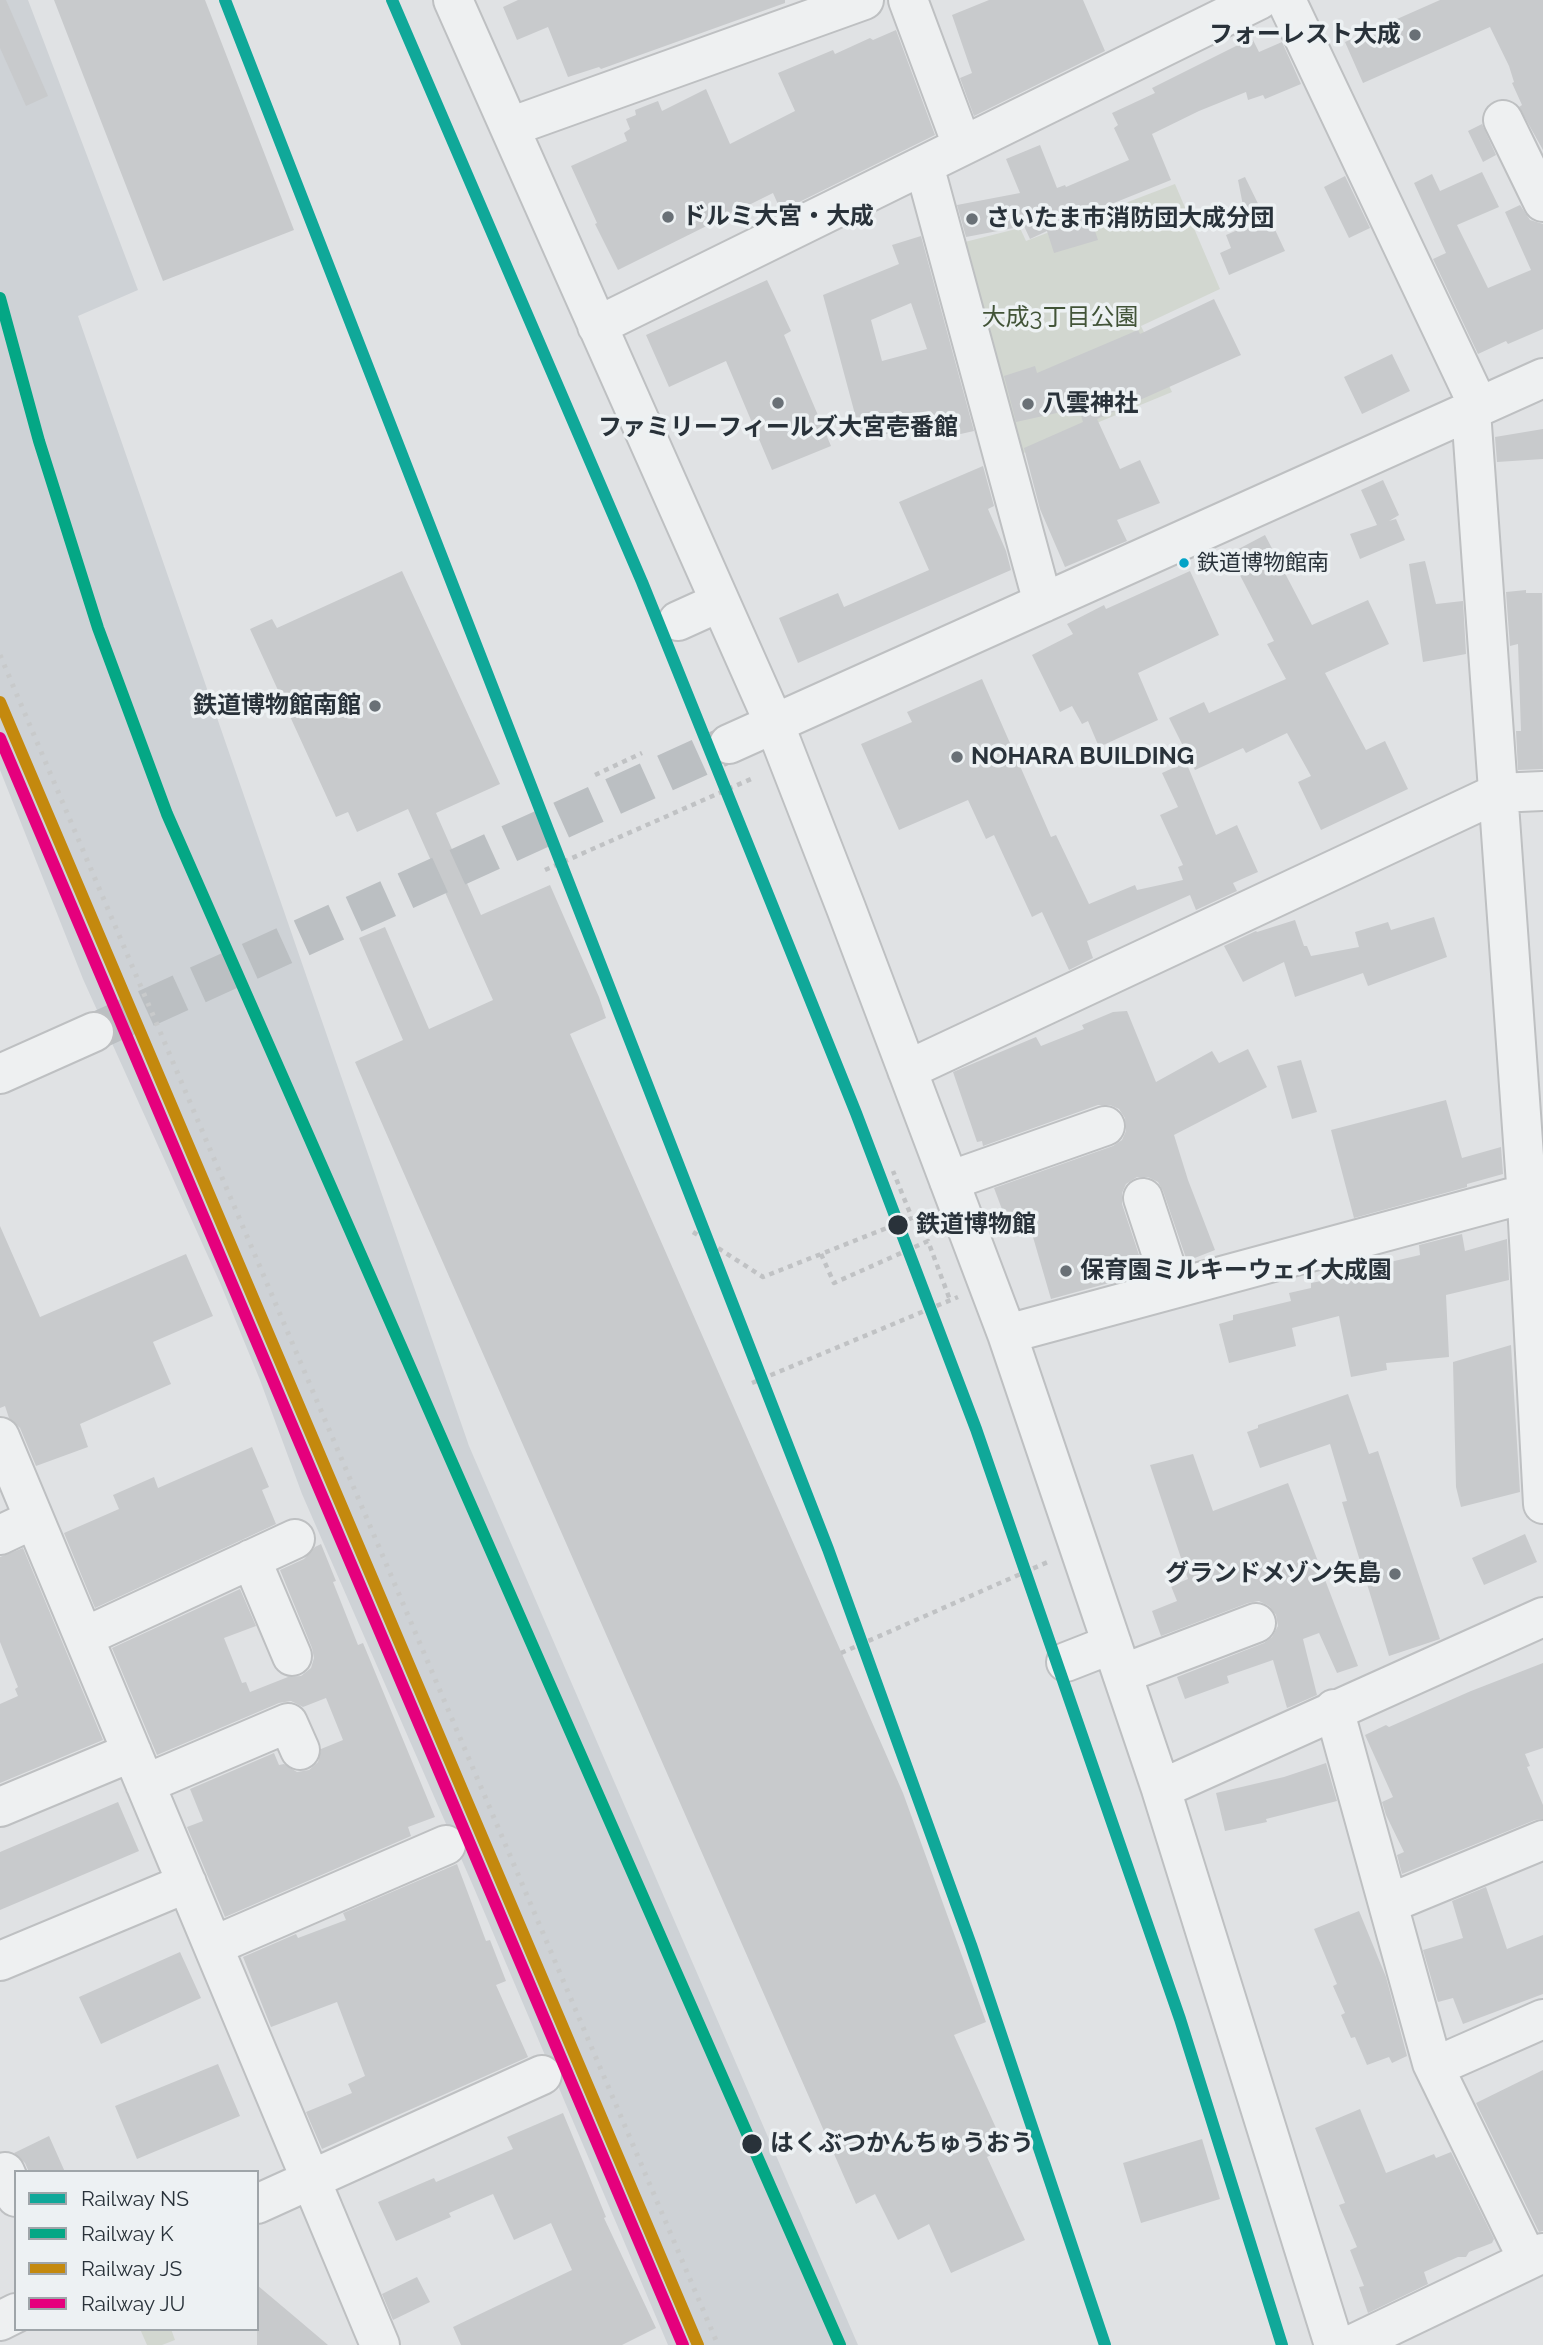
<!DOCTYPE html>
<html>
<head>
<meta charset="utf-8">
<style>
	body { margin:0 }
	#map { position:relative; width:1543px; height:2345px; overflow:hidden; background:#e0e2e4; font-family:Raleway,sans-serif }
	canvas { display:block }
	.legend { position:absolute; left:14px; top:2170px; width:245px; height:161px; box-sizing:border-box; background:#edf1f3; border:2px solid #9fa5a9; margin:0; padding:9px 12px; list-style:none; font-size:21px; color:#29323a }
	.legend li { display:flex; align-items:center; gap:14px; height:35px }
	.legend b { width:35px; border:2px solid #9fa5a9 }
</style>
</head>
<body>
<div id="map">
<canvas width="1543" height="2345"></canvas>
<ul class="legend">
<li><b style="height:9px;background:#10a899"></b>Railway NS</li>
<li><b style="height:9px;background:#04a785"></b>Railway K</li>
<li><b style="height:9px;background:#c4890e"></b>Railway JS</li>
<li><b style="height:9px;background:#e5007d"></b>Railway JU</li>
</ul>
</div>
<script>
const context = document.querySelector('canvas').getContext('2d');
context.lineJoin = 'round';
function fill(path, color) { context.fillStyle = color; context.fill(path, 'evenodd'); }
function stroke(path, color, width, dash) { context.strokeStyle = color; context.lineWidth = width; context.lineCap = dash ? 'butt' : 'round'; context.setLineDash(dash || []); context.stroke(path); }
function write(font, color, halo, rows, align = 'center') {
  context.font = font + ' Raleway,"Noto Sans JP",sans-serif'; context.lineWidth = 7; context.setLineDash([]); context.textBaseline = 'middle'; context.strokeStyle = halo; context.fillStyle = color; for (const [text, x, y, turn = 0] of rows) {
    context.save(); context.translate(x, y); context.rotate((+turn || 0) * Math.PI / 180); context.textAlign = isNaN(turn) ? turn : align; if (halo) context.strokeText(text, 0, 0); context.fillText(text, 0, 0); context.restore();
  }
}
const built = new Path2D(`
	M 0,0 L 28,0 L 138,290 L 78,316 L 469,1446 L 858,2345 L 668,2345 L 474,1888 L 302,1494 L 260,1380 L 221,1285 L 83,979 L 0,770 Z`);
const green = new Path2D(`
	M 1175,184 L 1220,289 L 1141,326 L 1172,392 L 1009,459 L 957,244 L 1020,228 L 1026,241 Z
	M 140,2329 L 171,2329 L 175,2340 L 162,2345 L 147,2345 Z`);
const building = new Path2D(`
	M 0,0 L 6,0 L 48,96 L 26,106 L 0,48 Z
	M 54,0 L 205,0 L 294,230 L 163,281 Z
	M 518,0 L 785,0 L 785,3 L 601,69 L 599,67 L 568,77 L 548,27 L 517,40 L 503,7 Z
	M 989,0 L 1083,0 L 1105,51 L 974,116 L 960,78 L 972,73 L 952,15 Z
	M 1440,0 L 1543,0 L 1543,150 L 1519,107 L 1522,105 L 1512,83 L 1514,82 L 1509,66 L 1490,27 L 1363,83 L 1345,42 Z
	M 896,30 L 935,135 L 781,211 L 773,193 L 618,270 L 595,224 L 597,223 L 571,166 L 627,141 L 624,133 L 630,129 L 626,119 L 636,115 L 635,110 L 658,101 L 662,111 L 706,89 L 730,144 L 795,111 L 778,73 L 833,50 L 835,54 L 870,38 L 873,40 Z
	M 1252,38 L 1259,52 L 1282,42 L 1301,84 L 1265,99 L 1263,95 L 1248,100 L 1246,92 L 1199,111 L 1152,134 L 1171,180 L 1089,213 L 1098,240 L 1054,253 L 1047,231 L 1030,239 L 1024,226 L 966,237 L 957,205 L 1020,193 L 1006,159 L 1040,145 L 1057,188 L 1065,185 L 1066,187 L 1129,160 L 1114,128 L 1118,125 L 1112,113 L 1155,93 L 1152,88 Z
	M 1482,124 L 1496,155 L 1483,162 L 1468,131 Z
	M 1482,172 L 1499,207 L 1457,225 L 1488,288 L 1531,270 L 1505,212 L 1520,205 L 1530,220 L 1543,224 L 1543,329 L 1508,344 L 1506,341 L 1478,354 L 1433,259 L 1446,253 L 1414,183 L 1432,174 L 1440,191 Z
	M 1345,176 L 1370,228 L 1349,238 L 1324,187 Z
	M 1245,177 L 1266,220 L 1270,219 L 1285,251 L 1229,275 L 1220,253 L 1231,248 L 1226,235 L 1247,226 L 1238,180 Z
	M 921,236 L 974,431 L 947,437 L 943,419 L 864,440 L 862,432 L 860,433 L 823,295 L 899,264 L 892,245 ZM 911,303 L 927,349 L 882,361 L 871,320 Z
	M 767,280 L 791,331 L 784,335 L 831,446 L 772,470 L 726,361 L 669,387 L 646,335 Z
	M 1214,299 L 1241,355 L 1097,419 L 1120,469 L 1140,460 L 1160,503 L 1117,520 L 1127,541 L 1065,567 L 1040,509 L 1024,448 L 1083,422 L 1079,408 L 1016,422 L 1004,376 L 1035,366 L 1037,373 L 1138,330 L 1140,334 Z
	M 1392,354 L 1410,391 L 1362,414 L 1344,377 Z
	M 1543,429 L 1543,459 L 1497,462 L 1495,437 Z
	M 983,466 L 994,506 L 988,509 L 1006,551 L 1011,570 L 798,663 L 779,618 L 838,593 L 844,607 L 929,570 L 899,502 Z
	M 1383,480 L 1399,515 L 1389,521 L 1396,519 L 1405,540 L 1360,559 L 1350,534 L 1377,525 L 1361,490 Z
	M 1265,535 L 1312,625 L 1368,600 L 1389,644 L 1325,673 L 1366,750 L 1385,741 L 1408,789 L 1321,830 L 1298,782 L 1311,776 L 1287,733 L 1246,753 L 1243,748 L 1195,770 L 1169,718 L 1204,702 L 1209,713 L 1286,679 L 1267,644 L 1274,641 L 1229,554 Z
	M 1425,561 L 1436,604 L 1463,601 L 1466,654 L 1423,662 L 1409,564 Z
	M 402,571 L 500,784 L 436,813 L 481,915 L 550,885 L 599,997 L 606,1018 L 570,1034 L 903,1793 L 986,2022 L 954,2035 L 1005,2148 L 987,2157 L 1025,2240 L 951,2273 L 929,2224 L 898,2240 L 875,2194 L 856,2204 L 355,1062 L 403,1040 L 359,938 L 385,927 L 429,1029 L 493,1000 L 408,809 L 357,832 L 348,812 L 336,817 L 250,629 L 272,619 L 277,628 Z
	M 1190,571 L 1219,635 L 1138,673 L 1158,720 L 1099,747 L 1088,721 L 1082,724 L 1072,706 L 1060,712 L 1032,655 L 1073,634 L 1067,624 L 1104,605 L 1106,609 Z
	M 1526,590 L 1526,593 L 1542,593 L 1543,769 L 1518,770 L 1516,731 L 1521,731 L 1518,644 L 1510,646 L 1506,592 Z
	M 982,679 L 1051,837 L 1056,835 L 1089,904 L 1135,885 L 1137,890 L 1183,880 L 1178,867 L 1183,865 L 1160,815 L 1178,807 L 1162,773 L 1186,762 L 1216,835 L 1237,825 L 1258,872 L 1233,883 L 1237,891 L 1196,910 L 1190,895 L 1087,941 L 1093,958 L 1069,970 L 1042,912 L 1032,917 L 994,835 L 986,839 L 968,800 L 899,830 L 861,744 L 912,722 L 907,712 Z
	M 1434,917 L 1447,957 L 1368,986 L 1363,973 L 1295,997 L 1284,962 L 1243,982 L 1224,946 L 1256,931 L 1257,932 L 1295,920 L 1304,946 L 1307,946 L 1311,956 L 1359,947 L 1355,932 L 1388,922 L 1391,930 Z
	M 1127,1011 L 1156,1082 L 1212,1051 L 1219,1063 L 1248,1049 L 1267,1087 L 1174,1135 L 1188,1180 L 1215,1250 L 1187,1261 L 1163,1191 L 1158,1182 L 1148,1177 L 1137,1177 L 1126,1184 L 1122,1193 L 1122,1204 L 1145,1273 L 1051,1299 L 1026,1213 L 1006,1220 L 994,1188 L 1113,1146 L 1122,1140 L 1126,1131 L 1125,1118 L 1119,1109 L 1110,1105 L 1098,1105 L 983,1146 L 982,1141 L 977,1142 L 953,1072 L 1036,1037 L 1041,1046 L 1084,1029 L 1082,1025 L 1113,1012 Z
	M 1301,1060 L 1317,1112 L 1292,1119 L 1277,1066 Z
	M 1446,1100 L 1462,1158 L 1501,1147 L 1503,1174 L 1467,1184 L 1467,1187 L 1354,1218 L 1331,1130 Z
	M 0,1226 L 40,1317 L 186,1254 L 213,1316 L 153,1342 L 171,1384 L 80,1424 L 88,1447 L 36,1466 L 20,1428 L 9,1418 L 5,1406 L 0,1408 Z
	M 1462,1234 L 1465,1251 L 1507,1239 L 1509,1280 L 1446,1295 L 1449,1357 L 1386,1363 L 1387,1370 L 1351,1377 L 1339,1316 L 1292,1328 L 1296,1346 L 1229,1363 L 1219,1324 L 1233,1320 L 1233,1315 L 1291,1301 L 1289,1293 L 1311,1288 L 1311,1283 L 1357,1274 L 1356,1270 L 1420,1255 L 1419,1245 Z
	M 1511,1345 L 1520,1492 L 1461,1507 L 1456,1487 L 1453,1362 Z
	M 1348,1394 L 1369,1454 L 1378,1451 L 1440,1639 L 1389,1656 L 1342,1502 L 1347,1501 L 1330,1444 L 1260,1468 L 1247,1432 L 1258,1428 L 1258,1425 Z
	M 252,1447 L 269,1487 L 262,1490 L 276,1524 L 95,1608 L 64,1533 L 119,1509 L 113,1495 L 154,1477 L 158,1488 Z
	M 1193,1454 L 1213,1511 L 1288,1483 L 1358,1666 L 1337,1673 L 1319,1633 L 1303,1639 L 1317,1695 L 1287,1708 L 1273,1660 L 1227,1676 L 1229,1683 L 1185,1699 L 1177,1677 L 1264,1643 L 1272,1637 L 1278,1626 L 1276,1615 L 1269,1606 L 1259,1601 L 1248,1603 L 1161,1636 L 1152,1611 L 1177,1601 L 1171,1586 L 1188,1579 L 1150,1465 Z
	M 1525,1534 L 1537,1562 L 1484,1585 L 1472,1558 Z
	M 321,1544 L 336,1581 L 333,1582 L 358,1645 L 363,1643 L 435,1817 L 408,1827 L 411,1836 L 225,1917 L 187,1827 L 203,1821 L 190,1789 L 274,1753 L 279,1765 L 284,1764 L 297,1772 L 309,1770 L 318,1762 L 321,1749 L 343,1740 L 326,1698 L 303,1707 L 291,1701 L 279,1703 L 157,1755 L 112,1648 L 240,1589 L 256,1626 L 224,1638 L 242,1683 L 246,1682 L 250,1692 L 288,1677 L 301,1676 L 311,1668 L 314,1658 L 312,1648 L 280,1570 L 304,1559 L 315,1547 Z
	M 23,1548 L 103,1740 L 0,1783 L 0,1704 L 18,1696 L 15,1689 L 18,1687 L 0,1642 L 0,1557 Z
	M 1543,1663 L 1543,1748 L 1525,1754 L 1530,1766 L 1527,1767 L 1543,1805 L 1543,1819 L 1535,1820 L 1402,1874 L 1397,1855 L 1404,1852 L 1386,1815 L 1382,1802 L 1393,1797 L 1365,1735 L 1386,1725 L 1389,1727 L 1471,1691 Z
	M 1326,1763 L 1337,1801 L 1266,1819 L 1267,1822 L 1225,1831 L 1216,1793 L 1284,1777 Z
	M 118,1802 L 139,1851 L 0,1910 L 0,1852 Z
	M 457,1864 L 486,1941 L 490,1940 L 506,1981 L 496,1985 L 528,2057 L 322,2149 L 306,2112 L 352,2093 L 348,2084 L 365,2076 L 337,2002 L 271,2027 L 243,1957 L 296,1934 L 298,1938 L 346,1920 L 343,1913 Z
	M 1486,1887 L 1507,1949 L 1543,1935 L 1543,1994 L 1463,2024 L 1453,1998 L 1438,2002 L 1423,1950 L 1463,1938 L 1452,1901 Z
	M 1359,1911 L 1386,1977 L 1407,2056 L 1392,2063 L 1389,2057 L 1367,2065 L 1355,2037 L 1351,2038 L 1341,2015 L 1345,2013 L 1333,1986 L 1337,1984 L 1314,1929 Z
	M 180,1952 L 201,1998 L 101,2044 L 79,1997 Z
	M 218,2064 L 240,2116 L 137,2159 L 115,2106 Z
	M 1543,2070 L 1543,2231 L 1539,2232 L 1476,2103 Z
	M 1360,2109 L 1386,2173 L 1434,2154 L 1436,2158 L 1451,2152 L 1494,2239 L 1492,2243 L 1469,2252 L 1466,2257 L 1458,2257 L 1424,2272 L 1428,2284 L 1368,2313 L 1359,2287 L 1364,2286 L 1350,2250 L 1357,2247 L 1339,2205 L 1345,2203 L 1315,2128 Z
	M 563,2113 L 606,2217 L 604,2218 L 656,2328 L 622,2345 L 461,2345 L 453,2327 L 572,2270 L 551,2223 L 514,2240 L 493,2194 L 449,2213 L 451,2217 L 396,2241 L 378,2202 L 434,2178 L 436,2182 L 513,2149 L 507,2137 Z
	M 49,2136 L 65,2172 L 29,2172 L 25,2163 L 14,2153 Z
	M 1202,2139 L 1220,2199 L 1141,2223 L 1123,2163 Z
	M 417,2277 L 430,2302 L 393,2320 L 382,2294 Z
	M 257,2285 L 295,2317 L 328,2345 L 257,2345 Z`);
const minorTunnel = new Path2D(`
	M 94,1032 L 729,744`);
const path = new Path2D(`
	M 595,775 L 642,753
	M 545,870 L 751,779
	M 693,1232 L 763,1277 L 912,1218 L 893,1171
	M 821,1254 L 834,1283 L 928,1241 L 950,1300
	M 752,1383 L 958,1297
	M 841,1653 L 1050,1561`);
const minor = new Path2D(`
	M 453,0 L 774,723 L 846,908 L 1007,1334 L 1161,1789 L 1334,2345
	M 908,0 L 962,145
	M 1286,0 L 1479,407
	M 1503,120 L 1543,202
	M 510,127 L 864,0
	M 924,165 L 1043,603
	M 597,326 L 1259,0
	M 1471,411 L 1526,1184 L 1543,1504
	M 678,621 L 720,602
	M 729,744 L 1543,378
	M 907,1070 L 1498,793 L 1543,791
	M 0,1074 L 94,1032
	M 949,1181 L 1105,1126
	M 1143,1198 L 1173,1289
	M 1007,1334 L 1543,1189
	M 0,1437 L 380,2345
	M 0,1535 L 34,1519
	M 251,1559 L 292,1656
	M 84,1637 L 295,1539
	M 1066,1662 L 1112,1644
	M 1122,1674 L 1256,1623
	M 1334,1709 L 1432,2063 L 1528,2260
	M 145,1784 L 288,1723 L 300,1750
	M 1161,1789 L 1543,1617
	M 0,1807 L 132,1752
	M 1388,1904 L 1543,1840
	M 213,1946 L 446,1845
	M 0,1961 L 187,1883
	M 1434,2067 L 1543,2019
	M 5,2172 L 16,2197
	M 257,2204 L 542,2075
	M 0,2321 L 16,2313
	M 1351,2345 L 1543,2253`);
const rail = new Path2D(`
	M 0,655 L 718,2345`);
const rail1 = new Path2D(`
	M 225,0 L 828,1549 L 971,1945 L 1105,2345
	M 392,0 L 642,582 L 856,1113 L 976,1429 L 1180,2019 L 1282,2345`);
const rail2 = new Path2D(`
	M 0,298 L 39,441 L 98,628 L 167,814 L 840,2345`);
const rail3 = new Path2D(`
	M 0,702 L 698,2345`);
const rail4 = new Path2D(`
	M 0,738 L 683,2345`);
const markers = [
	[1415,35,7,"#697076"],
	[668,217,7,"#697076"],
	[972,219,7,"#697076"],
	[778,403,7,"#697076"],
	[1028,404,7,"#697076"],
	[1184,563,6,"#02a3c7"],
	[375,706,7,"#697076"],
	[957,757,7,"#697076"],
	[898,1225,11,"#29323a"],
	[1066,1271,7,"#697076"],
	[1395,1574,7,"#697076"],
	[752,2144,11,"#29323a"]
];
const busNames = [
	["鉄道博物館南",1197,563]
];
const poiNames = [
	["フォーレスト大成",1401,35,"right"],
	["ドルミ大宮・大成",682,217],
	["さいたま市消防団大成分団",986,219],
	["八雲神社",1042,404],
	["ファミリーフィールズ大宮壱番館",778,428,"center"],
	["鉄道博物館南館",361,706,"right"],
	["NOHARA BUILDING",971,757],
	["保育園ミルキーウェイ大成園",1080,1271],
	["グランドメゾン矢島",1381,1574,"right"]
];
const parkNames = [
	["大成3丁目公園",1060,318]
];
const stopNames = [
	["鉄道博物館",916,1225],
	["はくぶつかんちゅうおう",770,2144]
];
fill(built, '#ced2d6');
fill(green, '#d2d7d0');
fill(building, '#c8cacc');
stroke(minorTunnel, '#bbbfc2', 38, [38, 19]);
stroke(minor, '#bec0c2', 42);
stroke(path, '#c0c2c4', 4.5, [5, 5]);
stroke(minor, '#eef0f1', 38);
stroke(rail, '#c8cacb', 5, [3.5, 7]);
stroke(rail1, '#10a899', 12);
stroke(rail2, '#04a785', 12);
stroke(rail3, '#c4890e', 12);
stroke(rail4, '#e5007d', 12);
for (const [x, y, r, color] of markers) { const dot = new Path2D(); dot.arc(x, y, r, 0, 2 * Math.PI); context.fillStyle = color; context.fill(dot); stroke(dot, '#edf1f3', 2.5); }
write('22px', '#29323a', '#edf1f3', busNames, 'left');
write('bold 24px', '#29323a', '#edf1f3', poiNames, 'left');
write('24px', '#425438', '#edf1f3', parkNames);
write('bold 24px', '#29323a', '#edf1f3', stopNames, 'left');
</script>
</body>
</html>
